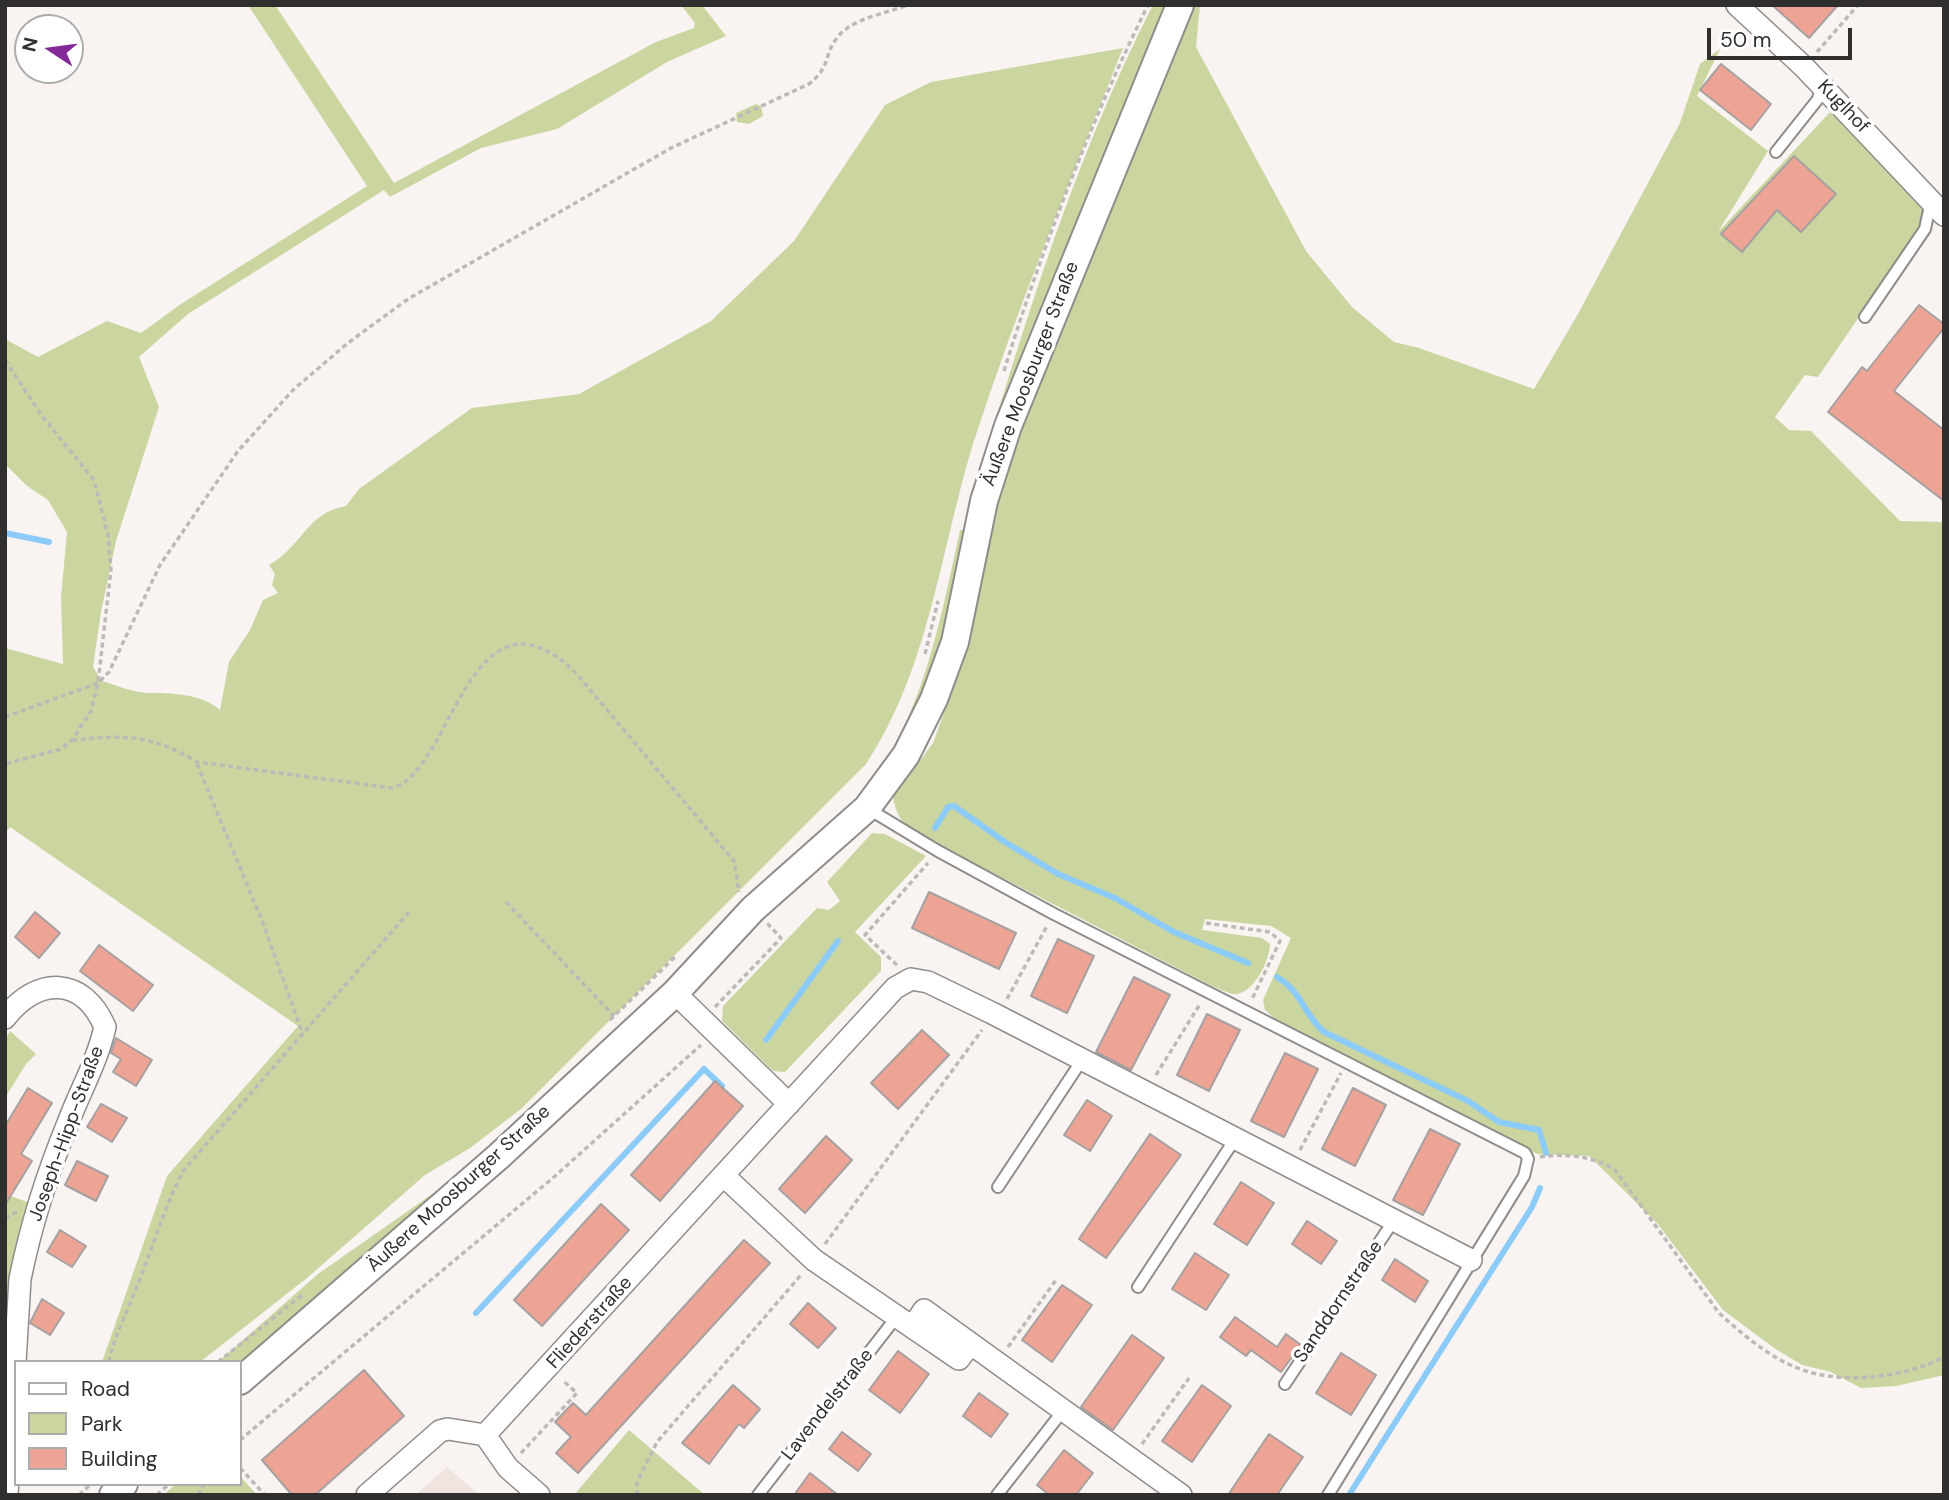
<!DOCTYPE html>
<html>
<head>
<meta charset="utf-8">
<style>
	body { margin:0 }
	#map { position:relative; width:1949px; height:1500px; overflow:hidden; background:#f9f4f2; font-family:"DM Sans",sans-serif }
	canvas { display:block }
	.frame { position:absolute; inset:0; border:7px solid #302f2e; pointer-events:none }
	.legend { position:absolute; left:14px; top:1360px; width:228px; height:126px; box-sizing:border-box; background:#fff; border:2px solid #acacab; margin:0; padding:9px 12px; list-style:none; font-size:21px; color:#302f2e }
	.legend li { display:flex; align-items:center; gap:14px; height:35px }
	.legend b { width:35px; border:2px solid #acacab }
	.north { position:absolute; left:14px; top:14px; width:70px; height:70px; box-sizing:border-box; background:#fff; border:2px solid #acacab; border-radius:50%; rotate:283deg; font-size:19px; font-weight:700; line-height:28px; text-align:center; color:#302f2e }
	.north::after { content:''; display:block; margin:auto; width:24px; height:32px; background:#822a97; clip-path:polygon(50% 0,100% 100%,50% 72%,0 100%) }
	.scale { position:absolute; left:1707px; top:28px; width:145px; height:32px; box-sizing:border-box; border:4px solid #302f2e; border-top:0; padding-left:9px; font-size:21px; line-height:24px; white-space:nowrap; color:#302f2e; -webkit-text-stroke:5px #fff; paint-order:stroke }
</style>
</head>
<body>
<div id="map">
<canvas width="1949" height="1500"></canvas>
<div class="frame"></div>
<ul class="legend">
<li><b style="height:9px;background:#fff"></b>Road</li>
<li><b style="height:19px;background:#cbd5a0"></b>Park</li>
<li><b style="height:19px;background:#eda494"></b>Building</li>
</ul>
<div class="north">N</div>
<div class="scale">50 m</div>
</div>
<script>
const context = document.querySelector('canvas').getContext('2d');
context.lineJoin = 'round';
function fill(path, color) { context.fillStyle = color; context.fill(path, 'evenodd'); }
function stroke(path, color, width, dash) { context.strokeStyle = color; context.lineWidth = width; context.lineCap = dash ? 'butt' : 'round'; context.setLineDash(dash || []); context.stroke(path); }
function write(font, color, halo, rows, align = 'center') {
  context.font = font + ' "DM Sans",sans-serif'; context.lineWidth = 7; context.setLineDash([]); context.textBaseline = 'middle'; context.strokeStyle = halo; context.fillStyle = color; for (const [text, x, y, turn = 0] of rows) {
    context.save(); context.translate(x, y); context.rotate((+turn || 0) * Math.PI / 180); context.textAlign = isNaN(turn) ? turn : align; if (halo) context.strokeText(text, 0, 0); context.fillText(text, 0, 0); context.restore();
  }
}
const built = new Path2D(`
	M 447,1467 L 480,1495 L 415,1495 Z`);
const green = new Path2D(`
	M 248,5 L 275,5 L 394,183 L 656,42 L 694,28 L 695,23 L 681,5 L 702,5 L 726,36 L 667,62 L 557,129 L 481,148 L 390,197 L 384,190 L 188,314 L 139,357 L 159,407 L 116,541 L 101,612 L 93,667 L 102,681 C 116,685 132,692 146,693 C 170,693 201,693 220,710 L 229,662 L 250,630 L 263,600 L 278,593 L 272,585 L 275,574 L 269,565 C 301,548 306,513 346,506 L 359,489 L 472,408 L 579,394 L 711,321 L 794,241 L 885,105 L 931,82 L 1123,48 C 1071,179 1016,310 973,444 C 940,552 929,669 866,764 L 521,1109 L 470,1148 L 425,1175 L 307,1278 L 200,1362 L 102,1362 L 167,1176 L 298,1026 L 10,827 L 5,833 L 5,648 L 63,664 L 61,597 L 67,532 L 48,500 L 27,486 L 5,464 L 5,339 L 38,357 L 107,321 L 141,333 L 181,304 L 367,186 Z
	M 1153,5 L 1169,5 L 1132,85 L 1019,360 L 975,500 L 974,492 C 1023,327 1074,159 1153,5 Z
	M 1193,5 L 1200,5 L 1196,47 L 1306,251 L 1352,307 L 1394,342 L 1419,348 L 1534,389 L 1578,314 L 1680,123 L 1700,64 L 1720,49 L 1697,96 L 1768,151 L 1718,232 L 1831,111 L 1925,208 L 1920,228 L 1818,377 L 1805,375 L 1775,417 L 1789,430 L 1811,431 L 1900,521 L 1944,522 L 1944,1375 L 1896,1386 L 1861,1388 L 1831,1372 L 1802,1365 L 1774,1348 L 1723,1310 L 1657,1223 L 1589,1156 L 1537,1154 L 1274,1018 L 1265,1010 L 1263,1000 L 1291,938 L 1271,926 L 1205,919 L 1202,930 L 1262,938 L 1270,944 C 1270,960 1253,996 1233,994 C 1227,993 1218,988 1212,986 L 933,842 C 909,829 898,825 893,797 L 933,743 L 967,650 L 995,504 L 1019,432 Z
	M 756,104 L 761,106 L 763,116 L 749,124 L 737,122 L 736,113 Z
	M 960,530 L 966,531 L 940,653 L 903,743 L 848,812 L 751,898 L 761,884 C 800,849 846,816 877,773 C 925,707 943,608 960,530 Z
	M 872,833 L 885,834 L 926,856 L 855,932 L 881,957 L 881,971 L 785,1072 L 773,1071 L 722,1021 L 723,1006 L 817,908 L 829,910 L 840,901 L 827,882 Z
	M 10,1031 L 36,1054 L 26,1064 L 5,1098 L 5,1040 Z
	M 435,1192 L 452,1193 L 240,1367 L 240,1362 L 218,1362 L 318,1274 Z
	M 5,1194 L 30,1203 L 11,1272 L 5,1342 Z
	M 629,1430 L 705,1495 L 574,1495 Z
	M 240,1476 L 257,1495 L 163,1495 L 176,1484 L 240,1484 Z`);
const stream = new Path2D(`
	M 5,533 L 49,542
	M 935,828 L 948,807 L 954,806 L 1005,842 L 1058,874 L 1115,898 L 1174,932 L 1248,963
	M 1277,977 C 1302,992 1303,1013 1324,1032 L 1468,1101 L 1499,1122 L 1539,1130 L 1546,1153
	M 766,1040 L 838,941
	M 476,1313 L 704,1069 L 722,1086
	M 1349,1495 L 1532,1207 L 1540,1188`);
const building = new Path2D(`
	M 1772,5 L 1838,5 L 1809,38 Z
	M 1721,64 L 1771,104 L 1751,130 L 1700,90 Z
	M 1794,156 L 1836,194 L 1801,232 L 1777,210 L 1742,252 L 1721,234 Z
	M 1919,305 L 1944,324 L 1944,328 L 1894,391 L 1944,430 L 1944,501 L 1828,412 L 1862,367 L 1867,371 Z
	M 929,892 L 1016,933 L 999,969 L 912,928 Z
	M 35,912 L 60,933 L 39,958 L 15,937 Z
	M 1058,939 L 1094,956 L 1067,1013 L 1031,996 Z
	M 99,945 L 153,985 L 133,1011 L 80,971 Z
	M 1134,977 L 1170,995 L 1131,1070 L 1096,1052 Z
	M 1207,1014 L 1240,1030 L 1209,1091 L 1177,1075 Z
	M 922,1030 L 949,1055 L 898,1109 L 871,1083 Z
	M 116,1038 L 152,1060 L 136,1086 L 113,1072 L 121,1059 L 111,1053 Z
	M 1285,1053 L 1318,1069 L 1284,1137 L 1251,1121 Z
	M 715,1081 L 743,1106 L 660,1201 L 631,1175 Z
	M 28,1088 L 52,1103 L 21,1154 L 32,1161 L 5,1205 L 5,1126 Z
	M 1353,1088 L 1386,1105 L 1355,1166 L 1322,1149 Z
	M 1087,1100 L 1112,1116 L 1090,1151 L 1064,1135 Z
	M 101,1104 L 127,1118 L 112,1142 L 87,1127 Z
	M 1430,1129 L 1460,1144 L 1423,1215 L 1393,1200 Z
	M 1150,1134 L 1181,1155 L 1106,1258 L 1079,1239 Z
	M 826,1136 L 852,1160 L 805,1213 L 779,1189 Z
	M 77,1161 L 108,1176 L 96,1201 L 65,1185 Z
	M 1241,1182 L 1274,1203 L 1247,1245 L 1214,1224 Z
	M 601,1204 L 629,1230 L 542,1326 L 514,1300 Z
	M 1307,1221 L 1337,1241 L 1321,1264 L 1292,1244 Z
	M 60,1230 L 86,1246 L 72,1267 L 47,1252 Z
	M 744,1240 L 770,1263 L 578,1473 L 556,1453 L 571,1437 L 555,1422 L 573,1403 L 586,1415 Z
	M 1195,1253 L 1229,1275 L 1206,1310 L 1172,1289 Z
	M 1395,1259 L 1428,1281 L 1415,1302 L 1382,1280 Z
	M 1062,1285 L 1092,1305 L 1052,1362 L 1022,1340 Z
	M 42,1299 L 64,1313 L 50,1335 L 30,1323 Z
	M 808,1303 L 836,1328 L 818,1348 L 790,1324 Z
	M 1235,1317 L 1277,1347 L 1286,1334 L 1301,1345 L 1281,1372 L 1251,1350 L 1246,1356 L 1220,1337 Z
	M 1132,1335 L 1164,1358 L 1113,1430 L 1081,1407 Z
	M 898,1351 L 929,1374 L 900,1413 L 869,1390 Z
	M 1341,1353 L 1376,1375 L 1351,1415 L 1316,1393 Z
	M 364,1370 L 404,1416 L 315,1495 L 292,1495 L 262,1460 Z
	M 733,1385 L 760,1409 L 744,1428 L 739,1424 L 709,1464 L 682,1443 Z
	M 1202,1385 L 1231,1406 L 1192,1462 L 1162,1441 Z
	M 979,1393 L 1008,1414 L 991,1437 L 963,1416 Z
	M 842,1432 L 871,1454 L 858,1471 L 829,1449 Z
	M 1269,1434 L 1303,1457 L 1277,1495 L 1228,1495 Z
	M 1064,1450 L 1093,1473 L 1076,1495 L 1049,1495 L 1037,1485 Z
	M 810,1473 L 838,1495 L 794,1495 Z`);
const path = new Path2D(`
	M 1817,52 L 1858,5
	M 5,360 L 42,416 L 94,480 L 108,535 L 111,569 L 98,683 L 91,711 L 72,740 L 61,749 L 5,764
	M 1004,371 C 1041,251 1092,118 1148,5
	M 925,654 L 938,601
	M 5,717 L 98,683 L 109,672 L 160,565 L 238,451 L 294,389 L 348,343 L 408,299 L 671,148 L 809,84 C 832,65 823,56 837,38 C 850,19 887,13 908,5
	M 72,740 C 124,735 151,734 197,762 L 392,788 C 452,774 470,570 576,673 L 734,861 L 739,892
	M 197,764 L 263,923 L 303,1035
	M 506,902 L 614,1016
	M 1206,923 L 1270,932 L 1280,941 L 1252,999
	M 897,965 L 865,935 L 928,863
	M 1007,999 L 1047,926
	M 715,1007 L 781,938 L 767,923
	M 610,1020 L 675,957
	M 1156,1075 L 1200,1004
	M 1300,1150 L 1341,1073
	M 1540,1157 C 1564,1153 1594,1156 1615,1170 L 1719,1313 C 1742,1334 1770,1358 1800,1369 C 1843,1385 1903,1378 1944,1357
	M 5,1218 L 17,1212
	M 825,1244 L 982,1030
	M 1008,1347 L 1056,1280
	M 109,1362 C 114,1336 126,1315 135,1291 C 152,1251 163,1210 183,1171 L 409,912
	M 218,1362 L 302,1295
	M 240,1440 L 554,1177 L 701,1045
	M 1142,1444 L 1189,1378
	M 521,1453 L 577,1393 L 562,1380
	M 240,1468 L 265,1495
	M 79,1495 L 91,1484
	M 157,1495 L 169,1484
	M 198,1495 L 204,1484
	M 637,1495 L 637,1482 L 657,1442 L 801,1275`);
const service = new Path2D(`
	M 1776,152 L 1818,99 L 1821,86
	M 1865,317 L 1925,229 L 1931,201
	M 867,808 L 938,851 L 1054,914 L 1525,1153 L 1528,1159 L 1524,1176 L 1328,1495
	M 998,1187 L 1082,1060
	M 1138,1287 L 1235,1139
	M 1285,1384 L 1394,1220
	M 758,1495 L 898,1315
	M 997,1495 L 1062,1412`);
const minor = new Path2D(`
	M 1737,5 L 1804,67 L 1944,215
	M 675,993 L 789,1104
	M 5,1018 C 37,976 83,976 105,1027 C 97,1062 80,1091 68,1123 C 47,1174 31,1225 20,1279 L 7,1495
	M 724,1176 L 814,1260 L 959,1359 L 970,1344
	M 914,1325 L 924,1310 L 1181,1495
	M 485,1435 L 508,1468 L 539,1495
	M 367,1495 L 440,1431 L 448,1429 L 485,1435 L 895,988 L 911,979 L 928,982 L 992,1013 L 1471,1260`);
const tertiary = new Path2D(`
	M 240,1381 L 499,1156 L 675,993 L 753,909 L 867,808 L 906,755 L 934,699 L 955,642 L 984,501 L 1008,426 L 1180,5
	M 113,1495 L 124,1484`);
const streetNames = [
	["Kuglhof",1843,107,46],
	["Äußere Moosburger Straße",1031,374,-69],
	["Joseph-Hipp-Straße",67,1134,-70],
	["Äußere Moosburger Straße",459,1189,-42],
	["Sanddornstraße",1339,1302,-56],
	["Fliederstraße",590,1323,-48],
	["Lavendelstraße",828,1405,-52]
];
fill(built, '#f0e5de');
fill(green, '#cbd5a0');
stroke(stream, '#8ccbf8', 6);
fill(building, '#eda494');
stroke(building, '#a6a1a0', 2);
stroke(service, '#908c89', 14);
stroke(minor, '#908c89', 24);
stroke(tertiary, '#908c89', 30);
stroke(path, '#bcb9b7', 3.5, [5, 3.5]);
stroke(service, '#fff', 10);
stroke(minor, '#fff', 21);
stroke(tertiary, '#fff', 26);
write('19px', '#302f2e', '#fff', streetNames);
</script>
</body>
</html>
